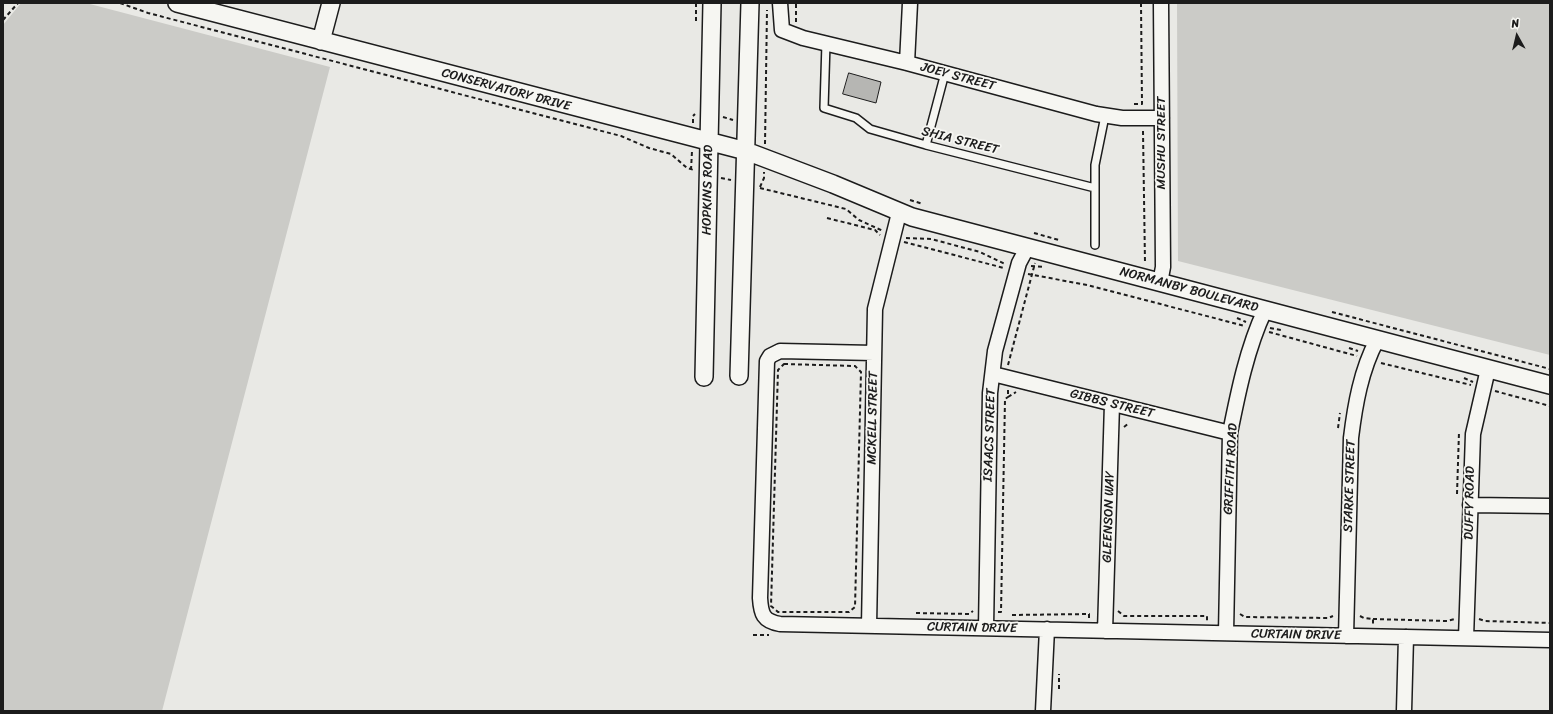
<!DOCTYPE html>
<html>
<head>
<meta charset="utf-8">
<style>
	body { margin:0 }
	#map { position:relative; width:1553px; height:714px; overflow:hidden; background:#e9e9e5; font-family:Sriracha,sans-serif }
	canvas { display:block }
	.frame { position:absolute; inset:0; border:4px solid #1c1c1c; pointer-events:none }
	.north { position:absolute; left:1497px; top:16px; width:40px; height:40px; -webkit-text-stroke:3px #f6f6f2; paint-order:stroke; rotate:352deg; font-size:11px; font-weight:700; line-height:16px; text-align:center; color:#1c1c1c }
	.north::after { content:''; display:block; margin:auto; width:14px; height:18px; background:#1c1c1c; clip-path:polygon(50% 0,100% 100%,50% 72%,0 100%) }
</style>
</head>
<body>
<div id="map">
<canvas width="1553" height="714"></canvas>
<div class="frame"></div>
<div class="north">N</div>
</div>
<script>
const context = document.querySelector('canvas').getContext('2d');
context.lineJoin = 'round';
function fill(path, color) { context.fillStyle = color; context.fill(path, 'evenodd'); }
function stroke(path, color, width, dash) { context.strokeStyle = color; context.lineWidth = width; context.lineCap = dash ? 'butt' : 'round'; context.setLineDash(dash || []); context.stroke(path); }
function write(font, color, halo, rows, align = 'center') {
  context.font = font + ' Sriracha,sans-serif'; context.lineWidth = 3.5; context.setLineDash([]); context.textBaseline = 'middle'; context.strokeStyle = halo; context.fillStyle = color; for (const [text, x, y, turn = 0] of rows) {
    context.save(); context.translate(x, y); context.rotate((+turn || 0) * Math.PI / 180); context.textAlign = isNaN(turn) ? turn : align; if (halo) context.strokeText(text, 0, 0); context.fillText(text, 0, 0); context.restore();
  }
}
const green = new Path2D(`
	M 21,3 L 86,3 L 330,67 L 162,711 L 3,711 L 3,25 Z
	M 1177,3 L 1550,3 L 1550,355 L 1178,261 Z`);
const building = new Path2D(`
	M 849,73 L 881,82 L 876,103 L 843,94 Z`);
const path = new Path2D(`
	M 120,3 L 148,13 L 621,136 L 649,148 L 671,154 L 687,168 L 694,170
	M 696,3 L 696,24
	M 3,20 L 18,3
	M 796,22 L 796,3
	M 1134,104 L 1142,104 L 1141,3
	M 723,117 L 733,120
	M 693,123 L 693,116 L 695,114
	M 1143,131 L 1145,263 L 1144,263
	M 765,144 L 767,10
	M 691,170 L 692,151
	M 721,178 L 731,180
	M 760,187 L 764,178 L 764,172
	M 760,188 L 846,209 L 859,220 L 883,231
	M 910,200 L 923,204
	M 827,218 L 875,230 L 880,235
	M 1034,233 L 1059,240
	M 906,238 L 931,239 L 980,252 L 1005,264
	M 904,242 L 1004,268
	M 1031,266 L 1044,267
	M 1028,274 L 1087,285 L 1245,326
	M 1332,312 L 1550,369
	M 1237,318 L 1246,322
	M 1270,328 L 1281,330
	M 1269,332 L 1357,356
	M 1349,348 L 1358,351
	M 1381,363 L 1471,385
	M 784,364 L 855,366 L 861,372 L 855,607 L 849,612 L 778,612 L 771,606 L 778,370 Z
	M 1008,365 L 1035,263
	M 1464,378 L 1473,382
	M 1008,390 L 1008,397 L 1016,392
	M 1495,391 L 1550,406
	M 1124,427 L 1129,423
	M 1338,428 L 1340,413
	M 1457,494 L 1459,432
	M 1118,611 L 1124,616 L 1207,616 L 1207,621
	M 998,612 L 1001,612 L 1005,399 L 1008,397
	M 916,613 L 969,614 L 973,611
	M 1240,614 L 1245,617 L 1328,618 L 1333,616
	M 1012,615 L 1089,614 L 1089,618
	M 1360,616 L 1364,618 L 1373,619 L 1373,624
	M 1373,619 L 1447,621 L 1455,619
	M 1479,619 L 1485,621 L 1550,623
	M 753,635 L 769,635
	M 1059,689 L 1059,674`);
const service = new Path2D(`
	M 826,43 L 824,108 L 856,118 L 870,129 L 926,145 L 1095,188
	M 926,145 L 945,73
	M 1095,245 L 1095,165 L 1105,116`);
const minor = new Path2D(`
	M 780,3 L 782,30 L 803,38 L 907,63 L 1096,114 L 1122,118 L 1162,118
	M 907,63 L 910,3
	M 1160,283 L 1163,267 L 1161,3
	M 874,353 L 780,351 L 770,356 L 767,361 L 760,598 C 761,614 763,621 780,624 L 1550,640
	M 993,374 L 1230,433
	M 1470,505 L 1550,506
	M 869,626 L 875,309 L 899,213
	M 986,628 L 990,393 L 995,351 L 1019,263 L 1027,248
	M 1105,631 L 1112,404
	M 1226,633 L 1230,433 C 1238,393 1247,348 1265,310
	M 1346,636 L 1351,438 C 1355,405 1361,370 1377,340
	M 1466,638 L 1473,434 L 1488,369
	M 1043,711 L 1047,629
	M 1404,711 L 1406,637`);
const tertiary = new Path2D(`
	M 177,3 L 746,151 L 833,184 L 912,217 L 1550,385
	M 321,41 L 331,3
	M 739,376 L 750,3
	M 704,377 L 712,3`);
const streetNames = [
	["JOEY STREET",958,77,15],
	["CONSERVATORY DRIVE",506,90,15],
	["SHIA STREET",960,141,14],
	["MUSHU STREET",1162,143,-90],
	["HOPKINS ROAD",708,190,-89],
	["NORMANBY BOULEVARD",1189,290,15],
	["GIBBS STREET",1112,404,14],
	["MCKELL STREET",873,418,-89],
	["ISAACS STREET",990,435,-88],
	["GRIFFITH ROAD",1231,469,-87],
	["STARKE STREET",1350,486,-88],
	["DUFFY ROAD",1470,503,-89],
	["GLEENSON WAY",1109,517,-88],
	["CURTAIN DRIVE",972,628,1],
	["CURTAIN DRIVE",1296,635,1]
];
fill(green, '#cbcbc7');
fill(building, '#b6b6b3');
stroke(building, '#1c1c1c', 1);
stroke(service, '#1c1c1c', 10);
stroke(minor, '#1c1c1c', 17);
stroke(tertiary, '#1c1c1c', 20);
stroke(path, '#1c1c1c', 2, [4, 3]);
stroke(service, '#f6f6f2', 7);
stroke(minor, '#f6f6f2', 14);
stroke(tertiary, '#f6f6f2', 17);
write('13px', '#1c1c1c', '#f6f6f2', streetNames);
</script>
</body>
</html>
